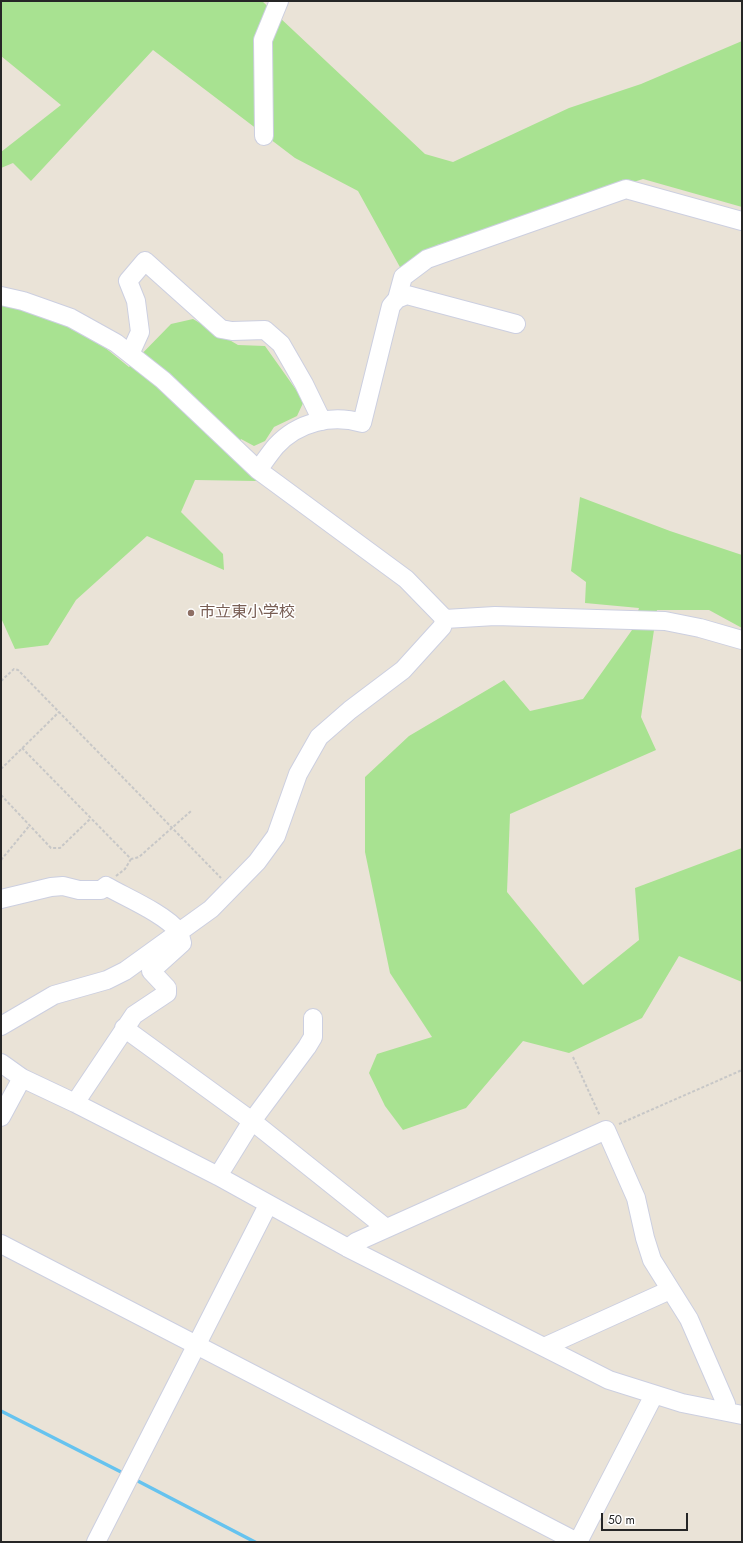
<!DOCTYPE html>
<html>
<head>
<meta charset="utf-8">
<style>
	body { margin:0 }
	#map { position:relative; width:743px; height:1543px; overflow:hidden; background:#eae3d7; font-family:Jost,sans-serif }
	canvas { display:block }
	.frame { position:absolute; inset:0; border:2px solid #262626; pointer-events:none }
	.scale { position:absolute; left:601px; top:1513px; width:87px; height:18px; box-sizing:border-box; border:2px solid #262626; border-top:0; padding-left:5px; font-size:12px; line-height:14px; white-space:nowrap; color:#262626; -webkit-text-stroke:3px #fff; paint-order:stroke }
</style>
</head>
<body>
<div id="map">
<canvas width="743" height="1543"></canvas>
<div class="frame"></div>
<div class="scale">50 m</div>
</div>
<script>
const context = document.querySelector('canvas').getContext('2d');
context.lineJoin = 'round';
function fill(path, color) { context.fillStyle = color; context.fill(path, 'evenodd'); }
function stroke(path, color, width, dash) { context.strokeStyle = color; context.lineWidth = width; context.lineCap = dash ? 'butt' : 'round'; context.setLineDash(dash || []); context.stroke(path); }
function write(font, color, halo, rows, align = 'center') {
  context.font = font + ' Jost,"Noto Sans JP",sans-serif'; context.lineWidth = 3; context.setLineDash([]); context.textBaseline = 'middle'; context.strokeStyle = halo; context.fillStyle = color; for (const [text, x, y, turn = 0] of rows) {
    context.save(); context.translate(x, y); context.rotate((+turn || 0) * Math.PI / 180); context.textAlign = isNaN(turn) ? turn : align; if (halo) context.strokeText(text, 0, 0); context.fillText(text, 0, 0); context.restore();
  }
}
const green = new Path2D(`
	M 1,1 L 262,1 L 425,154 L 453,162 L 569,108 L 641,84 L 742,41 L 742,207 L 643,179 L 437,245 L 401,269 L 358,191 L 295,158 L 153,50 L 31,181 L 13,163 L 1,168 L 1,152 L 61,105 L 1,56 Z
	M 1,300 L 88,334 L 129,367 L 171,324 L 193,319 L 238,345 L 265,346 L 304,401 L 297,416 L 274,427 L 265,441 L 254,446 L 241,439 L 233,459 L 257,481 L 195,480 L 181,512 L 223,554 L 224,570 L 147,536 L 76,600 L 48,645 L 15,649 L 1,618 Z
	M 580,497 L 670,531 L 742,555 L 742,628 L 709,610 L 657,610 L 641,717 L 656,750 L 510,814 L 507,892 L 583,985 L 639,940 L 635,888 L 742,848 L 742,982 L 679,956 L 642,1018 L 569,1053 L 523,1041 L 466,1108 L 403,1130 L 385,1106 L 369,1073 L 377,1054 L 432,1037 L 390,973 L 365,852 L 365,777 L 409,736 L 504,680 L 530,711 L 583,699 L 632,630 L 639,608 L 585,603 L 586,582 L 571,571 Z`);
const stream = new Path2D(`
	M 1,1411 L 125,1474
	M 134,1479 L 255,1542`);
const path = new Path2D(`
	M 1,681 L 14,669 L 18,670 L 221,878
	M 22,748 L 131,859 L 139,857 L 191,811
	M 1,769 L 59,712
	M 1,795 L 51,848 L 60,848 L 90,819
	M 1,860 L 30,825
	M 116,876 L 125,869 L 131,859
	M 573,1057 L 600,1116
	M 619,1124 L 742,1070`);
const minor = new Path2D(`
	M 264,136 L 263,40 L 279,1
	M 1,296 L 23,301 L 71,318 L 116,343 L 163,380 L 258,470 L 406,579 L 445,619 L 495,616 L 665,621 L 700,628 L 742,640
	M 397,299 L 403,277 L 427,259 L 626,189 L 742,221
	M 130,354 L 140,332 L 136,301 L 128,281 L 145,261 L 221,329 L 232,331 L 265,330 L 281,344 L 304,384 L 322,421
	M 258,470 C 264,462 270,453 276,446 C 298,422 332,414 362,423 L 391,306 L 397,299 L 407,295 L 516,324
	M 1,899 L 51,887 L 63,886 L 79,890 L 101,890 L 106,886 C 125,897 165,914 178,931 C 180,934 181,939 182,943 L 151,971 L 167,988 L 167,993 L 134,1015 L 75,1103
	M 1,1026 L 54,995 L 107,980 L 125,971 L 211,909 L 257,862 L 276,836 L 298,774 L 319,737 L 350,710 L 403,670 L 442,627 L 445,619
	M 124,1028 L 252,1121 L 386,1228
	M 1,1063 L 22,1078 L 75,1103 L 218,1176 L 348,1248 L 609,1380 L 682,1403 L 742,1415
	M 1,1117 L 22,1078
	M 218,1176 L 252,1121 L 307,1047 L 313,1037 L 313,1018
	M 1,1244 L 577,1542
	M 348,1248 L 356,1242 L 606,1130 L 636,1198 L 645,1238 L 652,1260 L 689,1319 L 726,1404 L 727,1412
	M 544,1347 L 670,1290
	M 96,1542 L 268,1205
	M 578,1542 L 654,1395`);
const markers = [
	[191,613,4,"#8d6e63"]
];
const educationNames = [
	["市立東小学校",199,613]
];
fill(green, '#a8e291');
stroke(stream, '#66c3ef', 3.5);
stroke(minor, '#cccfe0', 20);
stroke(path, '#c7c7c7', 2, [3, 2]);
stroke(minor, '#fff', 18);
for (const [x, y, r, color] of markers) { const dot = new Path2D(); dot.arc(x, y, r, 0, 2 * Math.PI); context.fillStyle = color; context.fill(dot); stroke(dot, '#fff', 1.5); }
write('16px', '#785e54', '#fff', educationNames, 'left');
</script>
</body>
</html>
